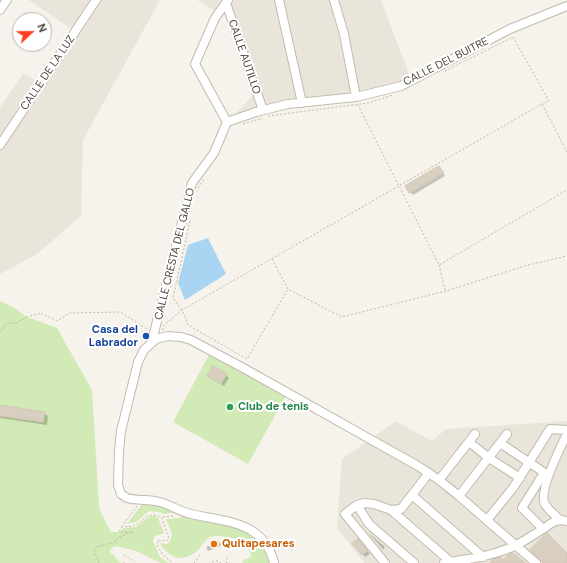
<!DOCTYPE html>
<html>
<head>
<meta charset="utf-8">
<style>
	body { margin:0 }
	#map { position:relative; width:567px; height:563px; overflow:hidden; background:#f6f3ec; font-family:"DM Sans",sans-serif }
	canvas { display:block }
	.north { position:absolute; left:12px; top:12px; width:40px; height:40px; box-sizing:border-box; background:#fff; border:1px solid #b7b4b0; border-radius:50%; rotate:68deg; font-size:11px; font-weight:700; line-height:16px; text-align:center; color:#4b4439 }
	.north::after { content:''; display:block; margin:auto; width:14px; height:18px; background:#fc3f1d; clip-path:polygon(50% 0,100% 100%,50% 72%,0 100%) }
</style>
</head>
<body>
<div id="map">
<canvas width="567" height="563"></canvas>
<div class="north">N</div>
</div>
<script>
const context = document.querySelector('canvas').getContext('2d');
context.lineJoin = 'round';
function fill(path, color) { context.fillStyle = color; context.fill(path, 'evenodd'); }
function stroke(path, color, width, dash) { context.strokeStyle = color; context.lineWidth = width; context.lineCap = dash ? 'butt' : 'round'; context.setLineDash(dash || []); context.stroke(path); }
function write(font, color, halo, rows, align = 'center') {
  context.font = font + ' "DM Sans",sans-serif'; context.lineWidth = 4; context.setLineDash([]); context.textBaseline = 'middle'; context.strokeStyle = halo; context.fillStyle = color; for (const [text, x, y, turn = 0] of rows) {
    context.save(); context.translate(x, y); context.rotate((+turn || 0) * Math.PI / 180); context.textAlign = isNaN(turn) ? turn : align; if (halo) context.strokeText(text, 0, 0); context.fillText(text, 0, 0); context.restore();
  }
}
const residential = new Path2D(`
	M 29,0 L 160,0 L 83,140 L 81,216 L 36,255 L 0,274 L 0,107 L 23,74 L 37,81 L 71,29 Z
	M 197,0 L 381,0 L 412,82 L 260,111 L 226,124 L 256,92 L 226,3 L 217,12 Z
	M 396,421 L 432,441 L 446,429 L 567,421 L 567,563 L 364,563 L 337,528 L 342,459 Z`);
const green = new Path2D(`
	M 0,301 L 13,307 L 27,317 L 57,328 L 92,390 L 99,505 L 101,513 L 111,532 L 119,532 L 124,528 L 136,527 L 147,518 L 150,516 L 155,516 L 158,518 L 164,533 L 155,536 L 153,541 L 160,557 L 168,563 L 161,563 L 136,551 L 117,546 L 113,547 L 109,551 L 121,563 L 0,563 Z
	M 211,351 L 288,392 L 248,464 L 173,422 Z
	M 143,503 L 158,503 L 177,512 L 164,514 L 159,512 L 149,511 L 136,522 L 127,524 Z
	M 183,515 L 241,526 L 262,541 L 272,563 L 242,563 L 244,560 L 251,557 C 251,549 247,547 240,544 L 241,540 C 234,538 216,534 210,537 C 205,540 201,547 197,551 C 183,563 169,559 160,543 L 167,544 C 176,537 170,528 166,519 L 180,518 Z`);
const water = new Path2D(`
	M 208,238 L 226,274 L 185,300 L 178,283 L 188,245 Z`);
const shadow = new Path2D(`
	M 439,167 L 445,176 L 413,195 L 410,192 Z
	M 226,375 L 229,378 L 224,386 L 208,376 Z
	M 0,406 L 44,413 L 48,416 L 47,425 L 0,418 Z
	M 368,532 L 385,547 L 383,550 L 381,547 Z
	M 218,542 L 228,543 L 208,551 L 206,547 Z
	M 361,543 L 370,554 L 365,557 L 354,544 Z`);
const building = new Path2D(`
	M 439,166 L 444,173 L 409,193 L 405,186 Z
	M 213,366 L 227,374 L 221,384 L 207,376 Z
	M 0,405 L 45,412 L 43,422 L 0,416 Z
	M 547,533 L 567,553 L 567,563 L 543,563 L 530,550 Z
	M 358,539 L 368,551 L 362,555 L 352,544 Z
	M 513,553 L 525,563 L 490,563 L 493,559 L 500,557 L 504,560 L 508,555 Z`);
const path = new Path2D(`
	M 445,71 L 513,37 L 549,101 L 542,104
	M 358,105 L 439,265 L 567,190
	M 268,116 L 368,103 L 393,95
	M 243,124 L 263,118
	M 198,188 L 204,179
	M 190,221 L 173,298 L 182,310 L 188,325 L 247,359 L 288,289
	M 272,259 L 288,289 L 342,317 L 446,291 L 528,265 L 567,256
	M 439,265 L 445,290
	M 163,330 L 163,326 L 182,310 L 542,104 L 567,152
	M 0,332 L 7,323 L 16,323 L 27,317 L 41,313 L 57,321 L 70,313 L 120,312 L 147,329
	M 137,506 L 122,526 C 144,531 141,507 162,518 L 169,539 L 166,541 L 158,540 L 157,545 L 163,555 L 173,563
	M 163,517 L 173,516
	M 124,555 L 135,562
	M 124,562 L 124,563
	M 212,562 L 217,561 L 221,563
	M 99,563 L 94,551 L 96,547 L 115,542 L 119,537 L 133,532 L 122,532 L 119,531 L 122,527
	M 194,563 L 200,555
	M 227,563 L 226,561 L 228,557`);
const minor = new Path2D(`
	M 279,0 L 302,103
	M 334,0 L 344,34 L 356,97
	M 226,3 L 263,110
	M 0,10 L 7,0
	M 227,122 L 256,112 L 288,104 L 356,97 L 401,86 L 510,29 L 567,6
	M 227,122 L 195,64 L 215,18 L 228,0
	M 0,145 L 96,0
	M 152,341 L 192,183 L 214,153 L 227,122
	M 469,442 L 489,458 L 520,478
	M 500,443 L 548,475
	M 439,480 L 475,434
	M 412,495 L 483,557
	M 459,496 L 507,434
	M 357,505 L 369,524 L 414,563
	M 391,510 L 451,562
	M 487,520 L 513,488 L 550,429 L 567,430
	M 560,520 C 555,515 548,510 545,504 C 538,492 561,446 567,434
	M 543,529 L 522,508 L 542,476 L 548,475
	M 274,563 C 264,521 226,522 191,514 C 180,512 171,505 160,502 C 149,499 137,501 127,498 L 121,494 L 118,485 L 119,451 L 121,431 L 138,362 L 144,350 L 156,339 L 168,336 L 181,337 L 191,340 L 247,370 L 418,466 L 439,480 L 459,496 L 536,563
	M 385,563 L 345,514 L 357,505 L 365,503 L 374,504 L 391,510 L 401,509 L 429,473
	M 444,563 C 467,559 488,557 510,548 C 526,541 541,530 555,521 L 560,520 L 567,521`);
const markers = [
	[146,336,4,"#1a4fb4"],
	[230,407,4,"#2e9e5b"],
	[214,544,4,"#e8710a"]
];
const streetNames = [
	["CALLE AUTILLO",244,57,71],
	["CALLE DEL BUITRE",446,62,-27],
	["CALLE DE LA LUZ",48,73,-56],
	["CALLE CRESTA DEL GALLO",175,254,-76]
];
const transitNames = [
	["Casa del",138,330],
	["Labrador",138,343]
];
const leisureNames = [
	["Club de tenis",238,407]
];
const foodNames = [
	["Quitapesares",222,544]
];
fill(residential, '#eae5da');
fill(green, '#d2eab5');
fill(water, '#a9d4f2');
fill(shadow, '#0003');
fill(building, '#d8cfc1');
stroke(building, '#d3c7b4', 1);
stroke(minor, '#c2bbae', 10);
stroke(path, '#c4b79f', 1, [2, 2]);
stroke(minor, '#fff', 8);
for (const [x, y, r, color] of markers) { const dot = new Path2D(); dot.arc(x, y, r, 0, 2 * Math.PI); context.fillStyle = color; context.fill(dot); stroke(dot, '#fff', 1.5); }
write('11px', '#4b4439', '#fff', streetNames);
write('bold 11px', '#164399', '#fff', transitNames, 'right');
write('bold 11px', '#27864d', '#fff', leisureNames, 'left');
write('bold 11px', '#c56008', '#fff', foodNames, 'left');
</script>
</body>
</html>
